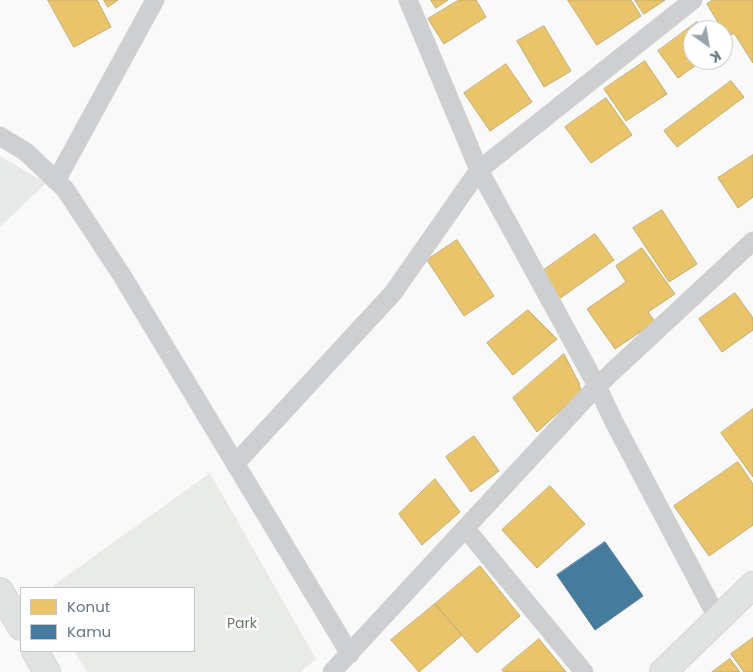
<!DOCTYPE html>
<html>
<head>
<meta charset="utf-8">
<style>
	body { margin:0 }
	#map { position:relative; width:753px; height:672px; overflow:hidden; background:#f9f9f9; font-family:Poppins,sans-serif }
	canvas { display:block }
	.legend { position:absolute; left:20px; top:587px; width:175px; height:65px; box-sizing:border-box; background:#fff; border:1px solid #c1c8cd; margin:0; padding:6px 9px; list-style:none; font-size:15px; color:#657683 }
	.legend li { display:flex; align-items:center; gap:10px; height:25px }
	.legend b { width:25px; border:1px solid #c1c8cd }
	.north { position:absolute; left:683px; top:20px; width:50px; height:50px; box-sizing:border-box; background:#fff; border:1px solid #c1c8cd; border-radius:50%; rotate:148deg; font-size:14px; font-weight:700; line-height:20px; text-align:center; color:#657683 }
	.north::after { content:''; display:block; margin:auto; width:18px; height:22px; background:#99a4ac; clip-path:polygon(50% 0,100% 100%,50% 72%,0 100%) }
</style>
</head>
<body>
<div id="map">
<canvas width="753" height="672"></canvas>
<ul class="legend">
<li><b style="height:14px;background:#e9c46a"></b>Konut</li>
<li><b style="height:14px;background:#457b9d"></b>Kamu</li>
</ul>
<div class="north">K</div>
</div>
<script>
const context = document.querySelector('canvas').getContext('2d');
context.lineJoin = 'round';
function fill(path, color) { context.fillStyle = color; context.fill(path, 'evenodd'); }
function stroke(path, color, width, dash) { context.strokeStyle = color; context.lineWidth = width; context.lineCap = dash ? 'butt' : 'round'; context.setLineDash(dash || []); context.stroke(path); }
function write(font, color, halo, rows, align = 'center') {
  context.font = font + ' Poppins,sans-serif'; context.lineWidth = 5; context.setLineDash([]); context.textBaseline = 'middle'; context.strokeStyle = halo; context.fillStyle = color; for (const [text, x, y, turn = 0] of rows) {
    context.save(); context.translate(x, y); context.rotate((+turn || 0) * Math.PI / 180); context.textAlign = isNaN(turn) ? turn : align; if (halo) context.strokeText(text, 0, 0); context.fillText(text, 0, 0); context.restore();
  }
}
const built = new Path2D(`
	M 0,156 L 46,183 L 0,227 Z`);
const green = new Path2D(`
	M 210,473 L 316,659 L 300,672 L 87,672 L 74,651 L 194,651 L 194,588 L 50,588 Z`);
const homes = new Path2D(`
	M 48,0 L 97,0 L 111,27 L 74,47 Z
	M 104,0 L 118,0 L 108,7 Z
	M 431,0 L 448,0 L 436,8 Z
	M 459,0 L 476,0 L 486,17 L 444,44 L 428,19 Z
	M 568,0 L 631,0 L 641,16 L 597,45 Z
	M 635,0 L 665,0 L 644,14 Z
	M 713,0 L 753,0 L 753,63 L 734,33 L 727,37 L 707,4 Z
	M 697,22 L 703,30 L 693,30 L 693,60 L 703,60 L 678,78 L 658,51 Z
	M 544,26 L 571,71 L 544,87 L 517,41 Z
	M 645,61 L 667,94 L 626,121 L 604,89 Z
	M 506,64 L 532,102 L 490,131 L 464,93 Z
	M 731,81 L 744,97 L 677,147 L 664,131 Z
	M 606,98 L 632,135 L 591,163 L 565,127 Z
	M 753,155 L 753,197 L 738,208 L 718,178 Z
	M 662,210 L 697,264 L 669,282 L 633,228 Z
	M 595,234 L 614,260 L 559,299 L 541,272 Z
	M 457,240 L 494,296 L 464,316 L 427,260 Z
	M 642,248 L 675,294 L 648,312 L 655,322 L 615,349 L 587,309 L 626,282 L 616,266 Z
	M 735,293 L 753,318 L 753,330 L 722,352 L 699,319 Z
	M 528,310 L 557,339 L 513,375 L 487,343 Z
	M 564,354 L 579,383 L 581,392 L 537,432 L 513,398 Z
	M 753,409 L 753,477 L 721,433 Z
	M 474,436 L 499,471 L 471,492 L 446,457 Z
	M 738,462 L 753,484 L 753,525 L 709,556 L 674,506 Z
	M 435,479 L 460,512 L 422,545 L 399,514 Z
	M 550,486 L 585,524 L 537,568 L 502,530 Z
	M 480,566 L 520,616 L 477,653 L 435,604 Z
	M 435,604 L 462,635 L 419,672 L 391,640 Z
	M 753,638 L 753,672 L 744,672 L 731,654 Z
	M 539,639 L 566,672 L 504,672 L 502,670 Z
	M 730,659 L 740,672 L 712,672 Z`);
const public = new Path2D(`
	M 605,542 L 643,596 L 595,630 L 557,575 Z`);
const street = new Path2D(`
	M 408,0 L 479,170 L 597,386 L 614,422 L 718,619
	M 0,136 L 26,152 L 65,189 L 121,274 L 350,654
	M 56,181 L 155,0
	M 235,464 L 393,293 L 479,170 L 693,0
	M 466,529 L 584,672
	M 332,672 L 597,386 L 753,241`);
const secondary = new Path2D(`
	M 0,591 L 21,627
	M 35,651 L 47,672
	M 663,672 L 753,585`);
const parkNames = [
	["Park",242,624]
];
fill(built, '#e8e9e9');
fill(green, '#e8ebe6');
fill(homes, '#e9c46a');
stroke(homes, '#c1ad72', 1);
fill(public, '#457b9d');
stroke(public, '#4f7a95', 1);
stroke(secondary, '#d5d6d7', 28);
stroke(street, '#cecfd0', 19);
stroke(secondary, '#e1e2e2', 26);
write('14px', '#687a64', '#fff', parkNames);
</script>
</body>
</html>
